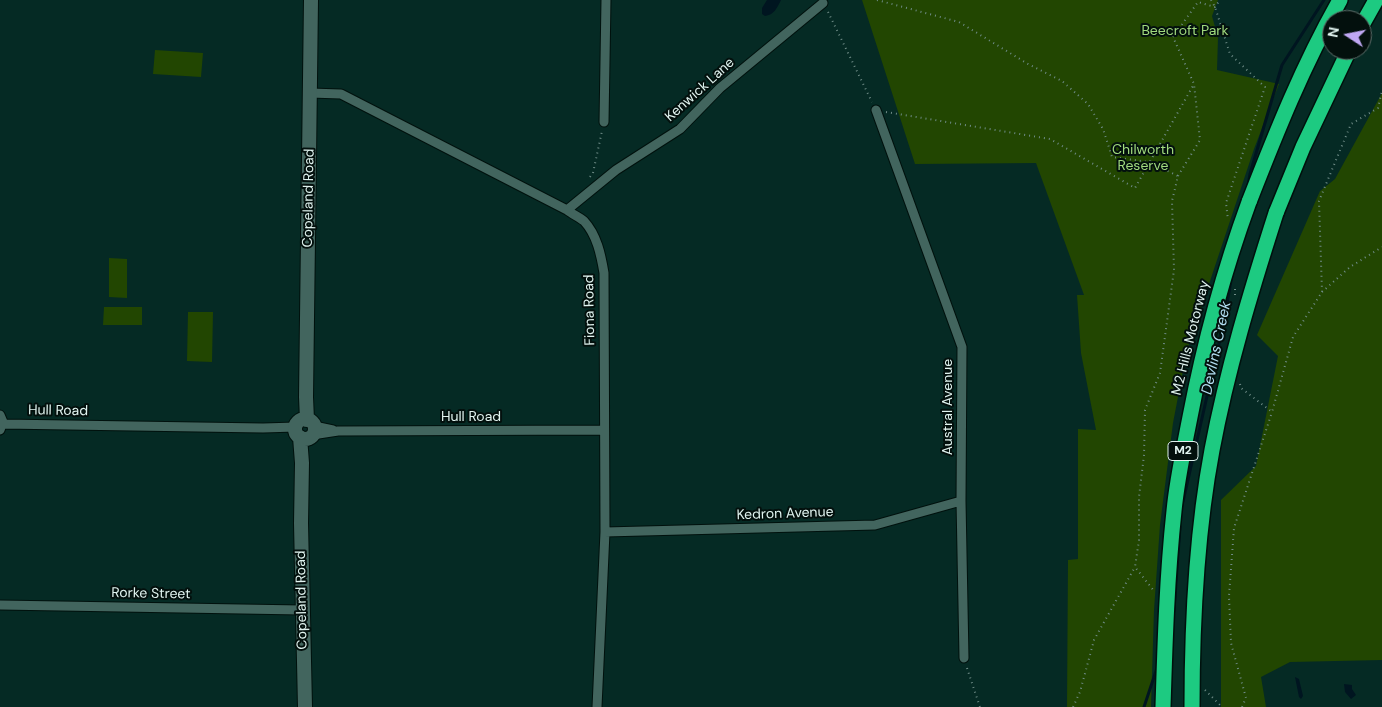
<!DOCTYPE html>
<html>
<head>
<meta charset="utf-8">
<style>
	body { margin:0 }
	#map { position:relative; width:1382px; height:707px; overflow:hidden; background:#052a24; font-family:"DM Sans",sans-serif }
	canvas { display:block }
	.north { position:absolute; left:1322px; top:10px; width:50px; height:50px; box-sizing:border-box; background:#03100d; border:1px solid #5b6b67; border-radius:50%; rotate:281deg; font-size:14px; font-weight:700; line-height:20px; text-align:center; color:#e0f3ef }
	.north::after { content:''; display:block; margin:auto; width:18px; height:22px; background:#c0a8f3; clip-path:polygon(50% 0,100% 100%,50% 72%,0 100%) }
</style>
</head>
<body>
<div id="map">
<canvas width="1382" height="707"></canvas>
<div class="north">N</div>
</div>
<script>
const context = document.querySelector('canvas').getContext('2d');
context.lineJoin = 'round';
function fill(path, color) { context.fillStyle = color; context.fill(path, 'evenodd'); }
function stroke(path, color, width, dash) { context.strokeStyle = color; context.lineWidth = width; context.lineCap = dash ? 'butt' : 'round'; context.setLineDash(dash || []); context.stroke(path); }
function write(font, color, halo, rows, align = 'center') {
  context.font = font + ' "DM Sans",sans-serif'; context.lineWidth = 4; context.setLineDash([]); context.textBaseline = 'middle'; context.strokeStyle = halo; context.fillStyle = color; for (const [text, x, y, turn = 0] of rows) {
    context.save(); context.translate(x, y); context.rotate((+turn || 0) * Math.PI / 180); context.textAlign = isNaN(turn) ? turn : align; if (halo) context.strokeText(text, 0, 0); context.fillText(text, 0, 0); context.restore();
  }
}
const green = new Path2D(`
	M 862,0 L 1218,0 L 1212,16 L 1218,38 L 1217,70 L 1279,84 L 1254,149 L 1187,350 L 1173,423 L 1160,525 L 1154,610 L 1151,707 L 1067,707 L 1068,560 L 1078,559 L 1078,429 L 1096,430 L 1081,353 L 1077,295 L 1084,295 L 1036,163 L 915,164 Z
	M 155,50 L 203,53 L 201,77 L 153,74 Z
	M 1382,93 L 1382,660 L 1290,662 L 1261,677 L 1266,707 L 1221,707 L 1221,500 L 1256,466 L 1278,356 L 1257,335 L 1320,191 L 1335,179 Z
	M 109,258 L 127,259 L 127,298 L 109,297 Z
	M 104,307 L 142,307 L 142,325 L 103,325 Z
	M 188,312 L 213,312 L 212,362 L 187,361 Z`);
const water = new Path2D(`
	M 767,0 L 781,0 C 777,8 774,15 765,16 L 762,14 L 762,8 Z
	M 1295,677 L 1299,679 L 1303,696 L 1301,699 L 1299,697 Z
	M 1344,684 L 1352,685 L 1352,689 L 1356,695 L 1351,699 L 1345,692 Z`);
const stream = new Path2D(`
	M 1248,186 L 1250,174 L 1282,65 L 1324,0
	M 1182,506 L 1223,326 L 1232,275
	M 1174,611 L 1180,527
	M 1144,707 L 1158,665`);
const path = new Path2D(`
	M 877,0 L 959,22 L 1028,64 L 1062,81 L 1088,104 L 1103,129 L 1112,157 L 1149,162 L 1178,176 L 1172,201 L 1174,270 L 1160,373 L 1145,410 L 1144,455 L 1139,497 L 1139,540 L 1135,567 L 1154,591
	M 1211,0 L 1215,7 L 1230,54 L 1265,87 L 1226,203 L 1228,220
	M 828,12 L 872,102
	M 886,112 L 1050,139 L 1135,188 L 1194,84
	M 1178,176 L 1200,140 L 1194,84 L 1173,37 L 1198,2 L 1215,7 L 1220,0
	M 590,177 L 593,173 L 602,131
	M 1235,289 L 1235,299
	M 1322,292 L 1350,267 L 1382,247
	M 1240,384 L 1241,388 L 1272,412 L 1293,337 L 1322,292 L 1319,201 L 1351,124 L 1378,108 L 1382,91
	M 967,668 L 980,707
	M 1205,690 L 1222,707
	M 1073,707 L 1080,692 L 1094,640 L 1135,567
	M 1242,707 L 1246,698 L 1231,643 L 1229,596 L 1234,528 L 1272,412`);
const street = new Path2D(`
	M 310,93 L 341,94 L 567,210 C 572,214 579,217 584,221 C 597,235 601,255 604,273 L 605,532 L 597,707
	M 876,110 L 962,347 L 961,501 L 964,658
	M 604,122 L 606,0
	M 567,210 L 616,170 L 680,129 L 720,88 L 823,3
	M 0,415 L 3,422 L 0,430
	M 3,424 L 263,428 L 296,427
	M 314,426 L 333,430
	M 312,435 L 338,431 L 604,430
	M 605,532 L 875,525 L 961,501
	M 0,605 L 302,610`);
const secondary = new Path2D(`
	M295 429a10 10 0 1 1 20 0a10 10 0 1 1-20 0Z
	M 307,420 L 306,397 L 311,0
	M 300,437 L 302,463 L 301,523 L 305,707`);
const highway = new Path2D(`
	M 1362,25 L 1376,0
	M 1249,202 C 1276,133 1303,65 1340,0
	M 1276,213 L 1303,147 L 1349,50`);
const highwayBridge = new Path2D(`
	M 1163,707 C 1165,641 1167,576 1174,511 C 1177,479 1184,448 1190,417 C 1204,344 1223,273 1249,202
	M 1192,707 C 1192,621 1196,535 1212,450 C 1227,370 1251,291 1276,213`);
const shields = [
	[1183,451,30]
];
const shieldNames = [
	["M2",1183,451]
];
const parkNames = [
	["Beecroft Park",1185,31],
	["Chilworth",1143,150],
	["Reserve",1143,166]
];
const streetNames = [
	["Kenwick Lane",700,90,-42],
	["Copeland Road",309,198,-89],
	["Fiona Road",590,310,-91],
	["M2 Hills Motorway",1191,338,-76],
	["Austral Avenue",948,407,-90],
	["Hull Road",58,411,1],
	["Hull Road",471,417],
	["Kedron Avenue",785,514,-2],
	["Rorke Street",151,594,1],
	["Copeland Road",302,600,-91]
];
const waterNames = [
	["Devlins Creek",1217,348,-78]
];
fill(green, '#224601');
fill(water, '#001520');
stroke(stream, '#001520', 3);
stroke(street, '#00110d', 11);
stroke(secondary, '#00110d', 16);
stroke(highway, '#00110d', 18);
stroke(path, '#6f8c87', 2, [1, 4]);
stroke(street, '#42655e', 9);
stroke(secondary, '#42655e', 14);
stroke(highway, '#1dca81', 15);
stroke(highwayBridge, '#00110d', 18, []);
stroke(highwayBridge, '#1dca81', 15);
for (const [x, y, w] of shields) { const box = new Path2D(); box.roundRect(x - w / 2, y - 9.5, w, 19, 4); context.fillStyle = '#03100d'; context.fill(box); stroke(box, '#e0f3ef', 1); }
write('bold 12px', '#e0f3ef', null, shieldNames);
write('14px', '#a1da7e', '#03100d', parkNames);
write('14px', '#e0f3ef', '#03100d', streetNames);
write('italic 15px', '#b1ddf1', '#03100d', waterNames);
</script>
</body>
</html>
